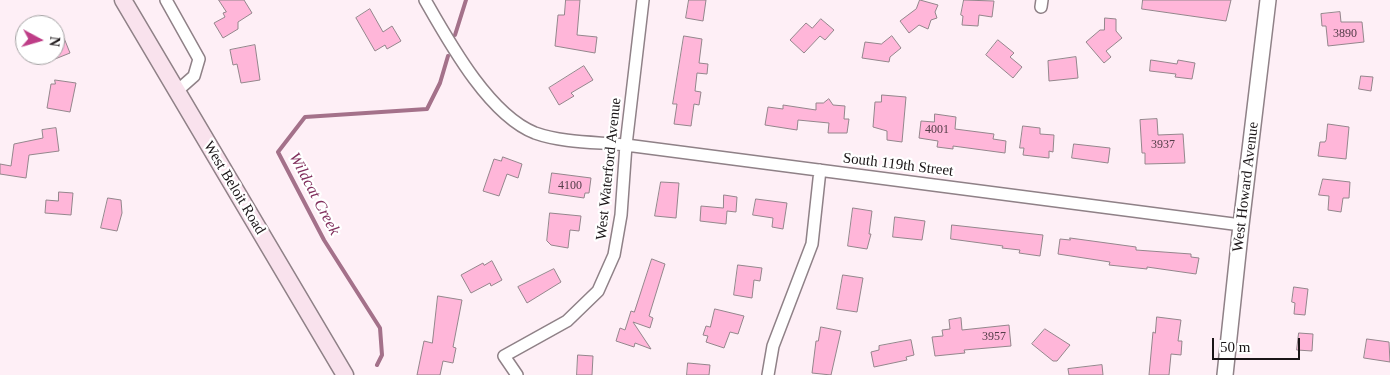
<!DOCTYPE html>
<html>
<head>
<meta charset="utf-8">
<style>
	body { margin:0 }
	#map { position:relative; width:1390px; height:375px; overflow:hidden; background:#feeff6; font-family:Georgia,serif }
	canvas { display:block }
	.north { position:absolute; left:15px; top:15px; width:50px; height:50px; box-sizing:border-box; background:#fff; border:1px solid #a3a1a2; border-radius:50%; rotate:96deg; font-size:14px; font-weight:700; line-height:20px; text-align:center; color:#1a1517 }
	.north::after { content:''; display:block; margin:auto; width:18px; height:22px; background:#be3d87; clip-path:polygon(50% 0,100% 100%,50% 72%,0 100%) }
	.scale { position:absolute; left:1212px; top:338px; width:88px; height:22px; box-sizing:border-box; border:2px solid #1a1517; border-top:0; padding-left:6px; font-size:15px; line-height:18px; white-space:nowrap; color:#1a1517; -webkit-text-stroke:4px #fff; paint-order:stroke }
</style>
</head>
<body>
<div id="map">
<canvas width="1390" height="375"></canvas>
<div class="north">N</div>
<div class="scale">50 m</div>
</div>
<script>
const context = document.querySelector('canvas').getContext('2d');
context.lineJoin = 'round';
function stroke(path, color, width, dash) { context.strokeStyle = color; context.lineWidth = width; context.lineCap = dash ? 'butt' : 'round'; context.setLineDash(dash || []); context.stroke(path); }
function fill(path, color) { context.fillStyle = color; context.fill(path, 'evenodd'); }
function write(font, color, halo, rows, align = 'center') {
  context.font = font + ' Georgia,serif'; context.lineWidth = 4.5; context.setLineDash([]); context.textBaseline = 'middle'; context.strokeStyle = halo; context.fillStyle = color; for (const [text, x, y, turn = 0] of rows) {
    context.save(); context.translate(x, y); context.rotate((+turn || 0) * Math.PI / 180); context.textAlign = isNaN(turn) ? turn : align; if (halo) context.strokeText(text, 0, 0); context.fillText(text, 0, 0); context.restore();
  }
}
const stream = new Path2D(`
	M 455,35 L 466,0
	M 377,365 L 382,355 L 380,328 L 324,240 L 278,152 L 305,117 L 427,109 L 440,83 L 448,56`);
const building = new Path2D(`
	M 219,0 L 244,0 L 252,13 L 238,22 L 238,29 L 223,38 L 214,23 L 225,17 L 223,13 L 226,12 Z
	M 566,0 L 580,0 L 577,35 L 597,37 L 595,53 L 555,46 L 558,15 L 564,15 Z
	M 689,0 L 706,0 L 703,21 L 686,18 Z
	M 920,0 L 938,5 L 935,12 L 937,18 L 931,20 L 928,29 L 919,25 L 909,33 L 900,21 L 916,9 Z
	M 964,0 L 994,1 L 992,17 L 979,15 L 978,26 L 962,25 L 963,16 L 961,15 Z
	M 1143,0 L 1231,0 L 1226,21 L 1142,9 Z
	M 370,9 L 383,32 L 392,26 L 401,41 L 387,49 L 385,45 L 375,51 L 356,18 Z
	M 1340,12 L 1341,22 L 1362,22 L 1364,42 L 1328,46 L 1326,26 L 1322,26 L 1321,14 Z
	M 1105,18 L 1116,19 L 1116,31 L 1122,38 L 1106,51 L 1111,57 L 1104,63 L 1086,42 L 1100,30 L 1104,30 Z
	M 821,19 L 834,30 L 825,40 L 820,36 L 804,53 L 790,40 L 806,23 L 812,28 Z
	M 684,36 L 702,39 L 699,63 L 708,64 L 707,74 L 697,73 L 695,91 L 701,92 L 699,105 L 694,104 L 691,126 L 674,124 L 677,104 L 673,104 Z
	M 892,36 L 901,48 L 890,57 L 889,62 L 862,58 L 865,42 L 881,44 Z
	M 64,38 L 70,53 L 55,59 L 55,42 Z
	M 998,40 L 1014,53 L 1010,57 L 1022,67 L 1013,78 L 986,55 Z
	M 255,45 L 260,80 L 241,83 L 237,64 L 233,65 L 230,50 Z
	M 1076,57 L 1078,78 L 1049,81 L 1048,61 Z
	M 1151,60 L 1177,64 L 1178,60 L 1195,63 L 1192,79 L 1175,77 L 1176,74 L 1150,71 Z
	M 584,66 L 593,80 L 571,93 L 574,96 L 559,105 L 549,88 Z
	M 1361,76 L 1373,77 L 1371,91 L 1359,89 Z
	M 55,80 L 76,83 L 70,112 L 47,108 L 51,84 L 55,84 Z
	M 882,95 L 906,97 L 902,142 L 887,140 L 887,131 L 873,127 L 875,102 L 881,102 Z
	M 829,99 L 833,105 L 845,106 L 844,119 L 849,119 L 847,133 L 828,133 L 829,123 L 798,120 L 797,130 L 765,125 L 768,107 L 783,109 L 783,105 L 816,110 L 816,103 L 823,103 Z
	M 935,114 L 956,117 L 955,129 L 994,134 L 993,139 L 1006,141 L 1005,153 L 953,146 L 953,149 L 937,147 L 938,141 L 919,138 L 921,121 L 934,122 Z
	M 1157,119 L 1158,135 L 1183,134 L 1185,163 L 1145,164 L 1145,153 L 1142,153 L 1140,120 Z
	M 1328,124 L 1349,127 L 1346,159 L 1318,156 L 1320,142 L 1325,142 L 1326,140 Z
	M 1023,126 L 1040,128 L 1040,134 L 1054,135 L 1053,152 L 1049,151 L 1049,158 L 1023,155 L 1024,148 L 1020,148 Z
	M 56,128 L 59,151 L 29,155 L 26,178 L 0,174 L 0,164 L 11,166 L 14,144 L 43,138 L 42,130 Z
	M 1074,144 L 1110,148 L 1108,163 L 1072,158 Z
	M 503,157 L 522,164 L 518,178 L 507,174 L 499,196 L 483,191 L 494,159 L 501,161 Z
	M 552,173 L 591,178 L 589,193 L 585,193 L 584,198 L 549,193 Z
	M 1323,179 L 1350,182 L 1349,198 L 1343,198 L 1341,212 L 1328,210 L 1329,196 L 1319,195 Z
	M 661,182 L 679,183 L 676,218 L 655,216 Z
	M 59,192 L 73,193 L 71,215 L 45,213 L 46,200 L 58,201 Z
	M 724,195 L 737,197 L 736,212 L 727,211 L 726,224 L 700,221 L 701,206 L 723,208 Z
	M 108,198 L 121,200 L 122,213 L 117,231 L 101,228 Z
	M 756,199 L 787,203 L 783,229 L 772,227 L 773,218 L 753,215 Z
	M 853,208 L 872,211 L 869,234 L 871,234 L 867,249 L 848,246 Z
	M 550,213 L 581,216 L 579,231 L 570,230 L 568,248 L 551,245 L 547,241 Z
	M 895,217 L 925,221 L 922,240 L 893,237 Z
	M 952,225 L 1043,235 L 1040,256 L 1019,253 L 1020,250 L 1002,248 L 1003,246 L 951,239 Z
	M 1070,238 L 1136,247 L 1136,250 L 1191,254 L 1191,257 L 1199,258 L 1196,274 L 1147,267 L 1147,269 L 1109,265 L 1110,262 L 1058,254 L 1060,239 L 1070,240 Z
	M 652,259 L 665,264 L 649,316 L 653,318 L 650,328 L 633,322 L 651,349 L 635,343 L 634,347 L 616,341 L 620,328 L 625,330 L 631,311 L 634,312 Z
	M 492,261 L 502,280 L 491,286 L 490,283 L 471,293 L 461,275 L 483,263 L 484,265 Z
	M 738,265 L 762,268 L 760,281 L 754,280 L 752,298 L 734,295 Z
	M 554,269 L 561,282 L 527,303 L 518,287 Z
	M 843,275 L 863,278 L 857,312 L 837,309 Z
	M 1294,287 L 1308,289 L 1305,315 L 1294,314 L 1295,303 L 1292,302 Z
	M 438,296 L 462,300 L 453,347 L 456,348 L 453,363 L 443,361 L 440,375 L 417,375 L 424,341 L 432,343 Z
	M 715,309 L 744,316 L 738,334 L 730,332 L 724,348 L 706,342 L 708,336 L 703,335 L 706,326 L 710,327 Z
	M 1157,317 L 1181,320 L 1178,341 L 1182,341 L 1181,355 L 1171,354 L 1169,375 L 1149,375 L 1153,332 L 1155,333 Z
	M 961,318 L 962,330 L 1009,325 L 1011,346 L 964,350 L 965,353 L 935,356 L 932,337 L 943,336 L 942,330 L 950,329 L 949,320 Z
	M 821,327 L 841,331 L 831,375 L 812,373 L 816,341 L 818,341 Z
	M 1045,329 L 1070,345 L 1057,361 L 1053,361 L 1032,344 Z
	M 1299,333 L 1313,334 L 1312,351 L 1297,350 Z
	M 1367,339 L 1389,342 L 1390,362 L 1364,358 Z
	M 911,340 L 914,355 L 906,357 L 907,360 L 874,367 L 871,352 L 879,350 L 879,346 Z
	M 578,355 L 593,356 L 592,375 L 577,375 Z
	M 688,363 L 710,365 L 709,375 L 687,375 Z
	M 1102,365 L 1103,375 L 1069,375 L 1068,369 Z`);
const minor = new Path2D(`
	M 166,0 L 199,59 L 194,76 L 177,91
	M 425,0 C 449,42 489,115 535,133 C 563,143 597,142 626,145 L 1241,225
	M 1041,7 L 1042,0
	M 517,375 L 504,356 L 567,321 L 598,291 L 614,255 L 621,215 L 626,145 L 643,0
	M 768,375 L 773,346 L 812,244 L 820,170`);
const tertiary = new Path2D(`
	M 1225,375 L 1241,225 L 1268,0`);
const secondary = new Path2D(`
	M 123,0 L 345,375`);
const numberNames = [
	["3890",1345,34],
	["4001",937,130],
	["3937",1163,145],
	["4100",570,186],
	["3957",994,337]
];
const streetNames = [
	["South 119th Street",898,165,7],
	["West Waterford Avenue",609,169,-84],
	["West Howard Avenue",1246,187,-83],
	["West Beloit Road",234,188,59]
];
const waterNames = [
	["Wildcat Creek",314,194,62]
];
stroke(stream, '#a4718a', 4);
fill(building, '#ffb6d9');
stroke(building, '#94868c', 1);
stroke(minor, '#8f8187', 14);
stroke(tertiary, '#8f8187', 18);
stroke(secondary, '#8f8187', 19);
stroke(minor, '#fff', 11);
stroke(tertiary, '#fff', 15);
stroke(secondary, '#f9e2ed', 16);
write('12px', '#533d48', null, numberNames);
write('15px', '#1a1517', '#fff', streetNames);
write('italic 16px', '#802e5c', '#fff', waterNames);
</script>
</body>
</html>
